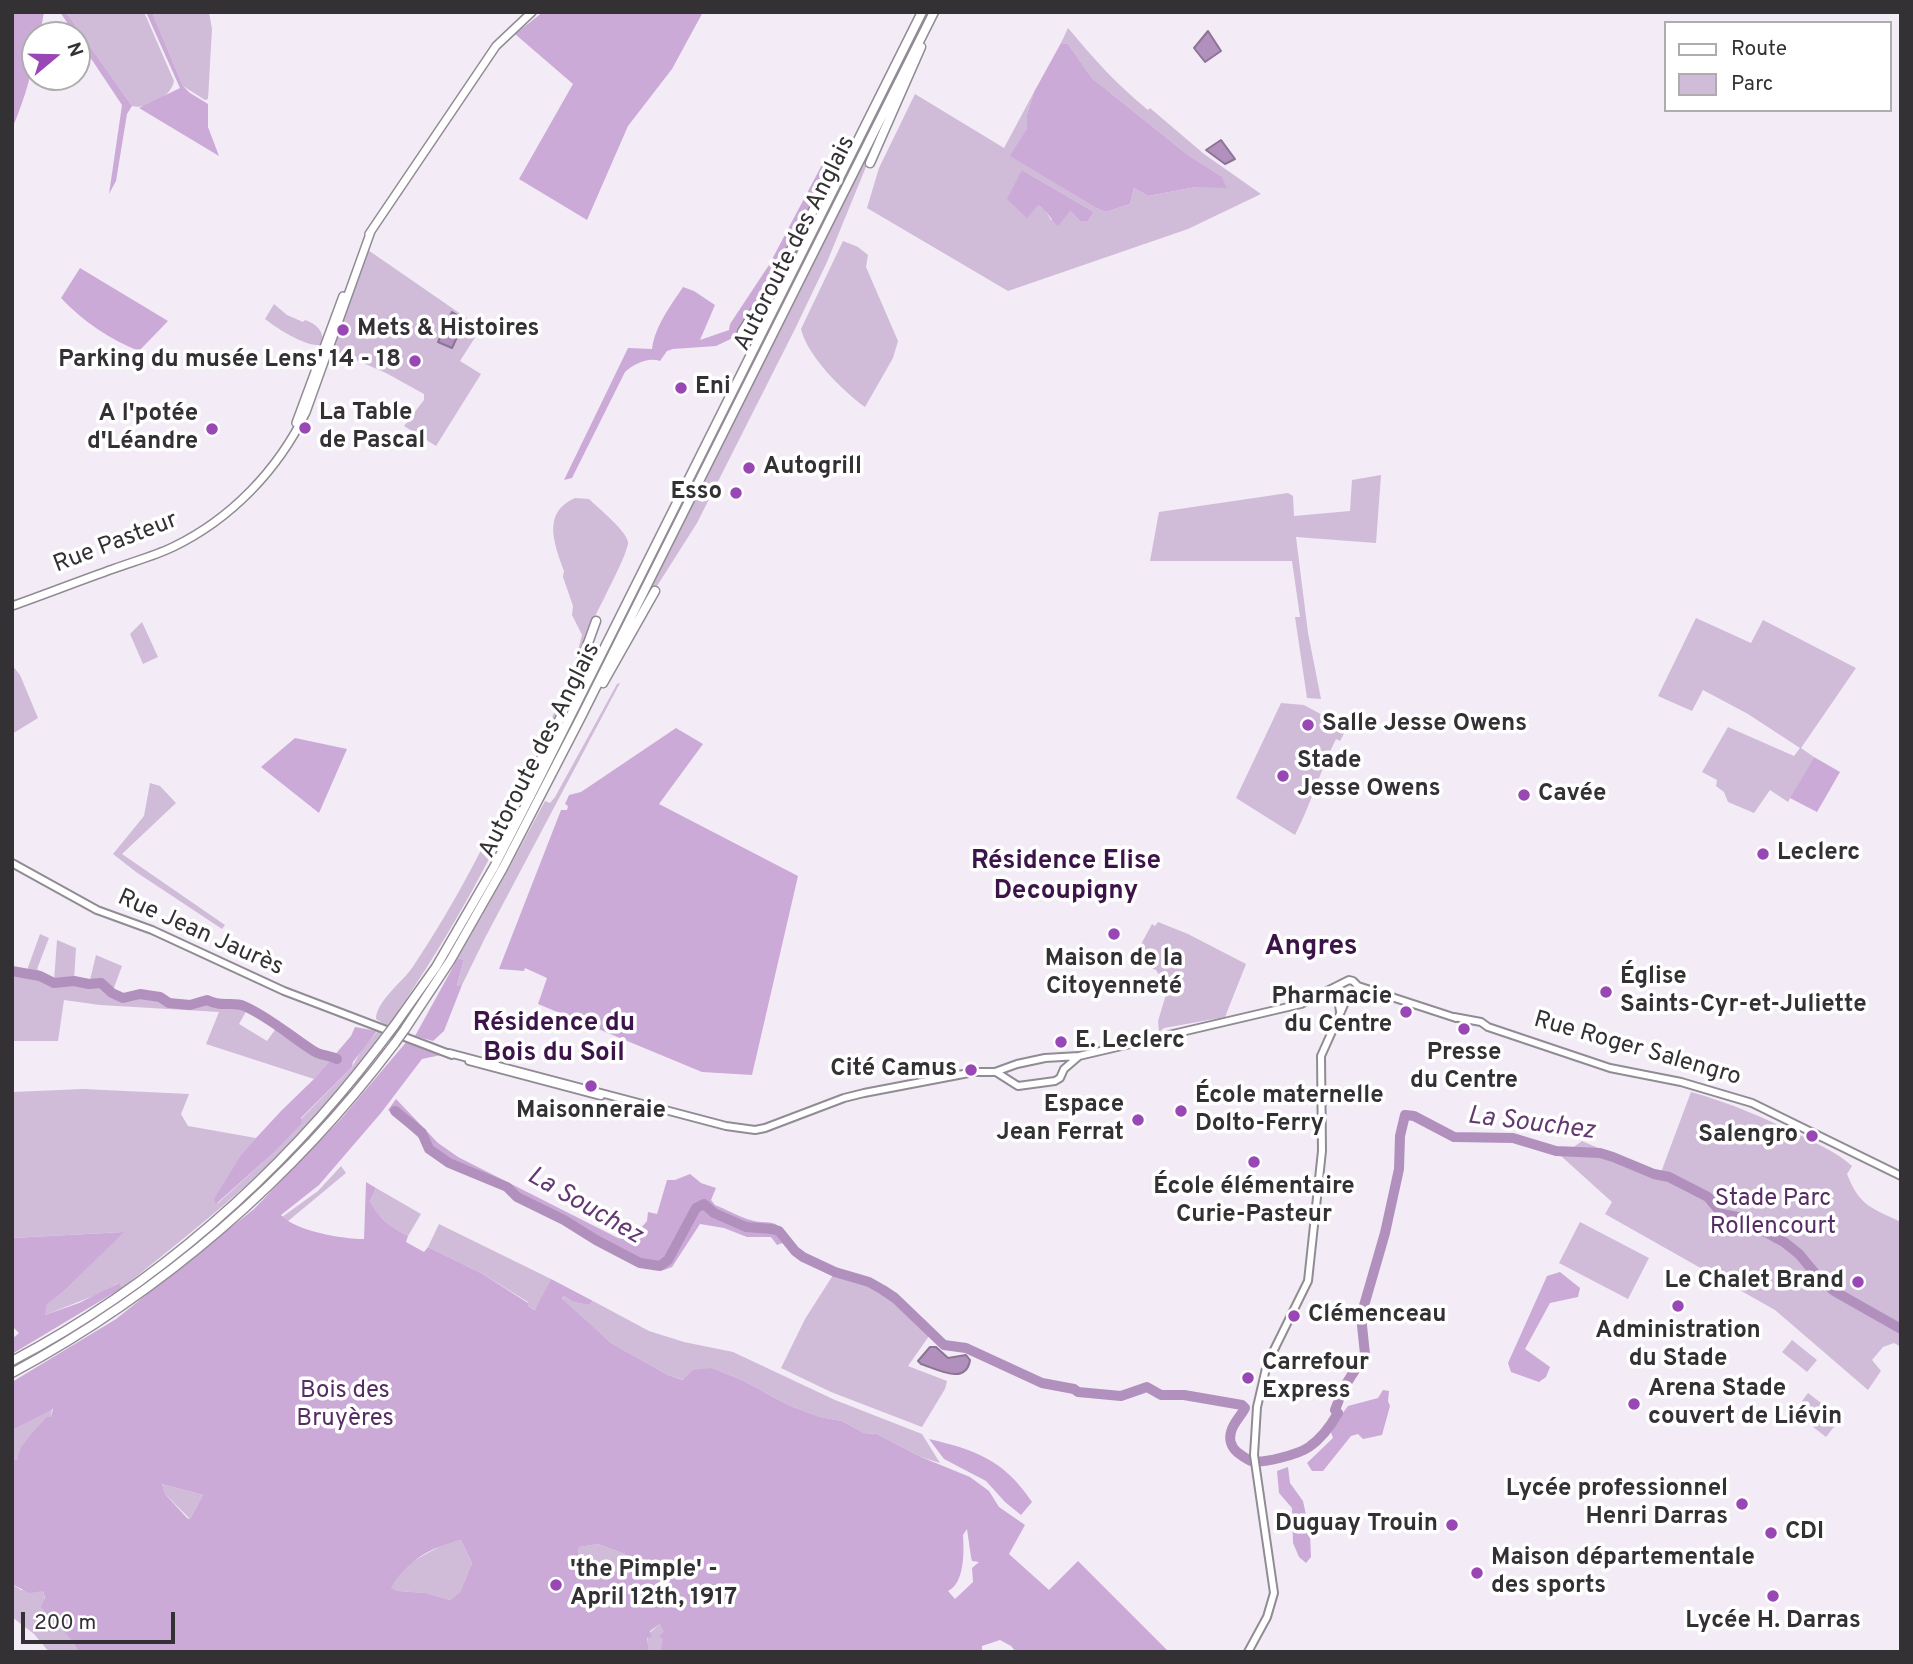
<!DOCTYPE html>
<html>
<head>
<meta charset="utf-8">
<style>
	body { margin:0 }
	#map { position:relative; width:1913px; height:1664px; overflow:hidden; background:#f3ecf6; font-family:Overpass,sans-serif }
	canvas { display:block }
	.frame { position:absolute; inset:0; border:14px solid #343135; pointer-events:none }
	.legend { position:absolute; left:1664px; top:21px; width:228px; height:91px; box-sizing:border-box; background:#fff; border:2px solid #aeadae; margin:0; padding:9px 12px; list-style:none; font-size:21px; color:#343135 }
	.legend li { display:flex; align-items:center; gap:14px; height:35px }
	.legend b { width:35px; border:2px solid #aeadae }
	.north { position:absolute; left:21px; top:21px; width:70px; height:70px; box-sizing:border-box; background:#fff; border:2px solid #aeadae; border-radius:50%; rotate:71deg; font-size:19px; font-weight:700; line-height:28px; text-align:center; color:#343135 }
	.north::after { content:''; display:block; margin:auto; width:24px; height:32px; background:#9a47b6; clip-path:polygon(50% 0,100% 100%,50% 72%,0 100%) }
	.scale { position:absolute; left:21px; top:1612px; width:154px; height:32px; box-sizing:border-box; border:4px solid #343135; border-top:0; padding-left:9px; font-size:21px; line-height:24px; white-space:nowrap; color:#343135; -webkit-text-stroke:5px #fff; paint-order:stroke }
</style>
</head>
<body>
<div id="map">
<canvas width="1913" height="1664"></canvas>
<div class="frame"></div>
<ul class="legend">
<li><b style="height:9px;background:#fff"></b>Route</li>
<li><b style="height:19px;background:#d0bbd8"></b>Parc</li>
</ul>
<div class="north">N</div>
<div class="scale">200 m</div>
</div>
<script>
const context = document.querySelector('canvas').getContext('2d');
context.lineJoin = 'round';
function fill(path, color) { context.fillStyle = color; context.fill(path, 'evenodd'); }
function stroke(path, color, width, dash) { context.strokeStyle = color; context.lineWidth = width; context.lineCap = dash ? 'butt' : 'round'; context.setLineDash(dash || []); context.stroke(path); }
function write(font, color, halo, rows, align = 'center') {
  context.font = font + ' Overpass,sans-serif'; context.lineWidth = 7; context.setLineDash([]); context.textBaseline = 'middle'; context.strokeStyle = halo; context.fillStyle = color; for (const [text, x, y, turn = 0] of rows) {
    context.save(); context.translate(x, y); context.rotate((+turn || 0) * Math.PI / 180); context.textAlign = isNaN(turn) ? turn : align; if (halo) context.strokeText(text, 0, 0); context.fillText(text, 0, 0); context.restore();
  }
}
const green = new Path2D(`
	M 66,12 L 144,12 L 174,81 C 171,97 147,110 132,106 Z
	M 152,12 L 209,12 L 212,29 L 208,99 L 205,100 L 183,86 Z
	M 1068,28 C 1093,58 1117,85 1148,110 L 1150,108 L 1204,154 L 1261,194 L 1188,229 L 1008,291 L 867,208 L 879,168 L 915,94 L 1004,148 L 1034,92 L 1027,114 L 1027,128 L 1011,156 L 1096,208 L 1106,212 L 1130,204 L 1134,188 L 1148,196 L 1196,187 L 1221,176 L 1188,155 L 1092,78 L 1068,44 L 1061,43 ZM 1022,170 L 1094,212 L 1088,221 L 1080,221 L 1070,211 L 1051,220 L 1045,210 L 1037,204 Z
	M 865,159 L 868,162 L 827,262 L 795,329 L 697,523 L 645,605 L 642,603 Z
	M 843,241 L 858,247 L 868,255 L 866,267 L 898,341 L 893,358 L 865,407 C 842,390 808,357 801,329 Z
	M 368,250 L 481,328 L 460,361 L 481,374 L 436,446 L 404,426 L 424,400 L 424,394 L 386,373 L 333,350 Z
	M 274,304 L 287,315 L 303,322 L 305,320 C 317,324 324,331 323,345 C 307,348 278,329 265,319 Z
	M 1381,475 L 1376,543 L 1296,537 L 1308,633 L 1321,699 L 1307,698 L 1295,617 L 1300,617 L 1292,561 L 1150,561 L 1159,512 L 1288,493 L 1293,496 L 1294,516 L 1350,511 L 1352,480 Z
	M 575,498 L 589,499 C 598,508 626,530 628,542 C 629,552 600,605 594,619 C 582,647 574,676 562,703 C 501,848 424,993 320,1112 C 261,1178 191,1233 122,1288 L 118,1283 L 101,1293 L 45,1315 L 45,1305 L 64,1291 L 123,1232 L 12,1238 L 12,1092 L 83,1089 L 189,1094 L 181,1114 L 188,1126 L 256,1138 L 243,1152 L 217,1204 L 270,1156 L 301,1119 L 352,1067 L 362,1049 L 384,1024 L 376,1019 C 376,1001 404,981 414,965 C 456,902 491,834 522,765 L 531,768 L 574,665 L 582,635 L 572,615 L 573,606 L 563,577 L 564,571 C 555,545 541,513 575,498 Z
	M 1696,618 L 1751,643 L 1763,620 L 1856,668 L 1801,748 L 1814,757 L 1788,802 L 1770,790 L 1754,813 L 1728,802 L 1724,792 L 1716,786 L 1717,780 L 1702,772 L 1728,727 L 1794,756 L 1800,748 L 1748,714 L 1703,690 L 1692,711 L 1658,696 Z
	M 142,622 L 158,657 L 143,664 L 130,634 Z
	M 12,665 L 20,675 L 38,718 L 12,734 Z
	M 620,683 L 486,936 L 462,985 L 457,987 L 464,960 L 458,958 L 506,874 L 545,801 L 550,803 L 555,797 L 617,684 Z
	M 1281,703 L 1304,705 L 1337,723 L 1341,720 L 1349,724 L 1340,741 L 1336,739 C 1320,771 1311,804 1295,835 L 1236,798 Z
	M 150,783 L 160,786 L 176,803 L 122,854 L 225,925 L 222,929 L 136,872 L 113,854 L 144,816 Z
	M 1158,922 L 1188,934 L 1246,964 L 1225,1017 L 1164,1028 L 1159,1032 L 1158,1021 L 1168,988 L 1159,981 L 1159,975 L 1156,970 L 1147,966 L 1140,946 L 1152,924 L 1155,926 Z
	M 40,934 L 49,938 L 37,969 L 54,981 L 57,940 L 76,948 L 74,981 L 89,984 L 96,955 L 122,966 L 112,993 C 127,1000 142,991 157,996 C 169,1000 178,1006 191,1005 C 196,1005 202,1002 207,1000 C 221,1007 234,1001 248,1008 L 239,1024 L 267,1041 L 277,1027 L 314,1052 L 333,1057 L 314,1079 L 206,1044 L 219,1012 L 100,1005 L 64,1000 L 58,1041 L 12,1041 L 12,971 L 26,973 Z
	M 1691,1092 C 1731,1103 1767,1119 1804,1137 C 1821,1146 1838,1153 1852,1166 L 1847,1174 C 1860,1207 1872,1208 1901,1222 L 1901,1347 L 1894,1343 L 1883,1347 L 1872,1360 L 1881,1371 L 1868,1390 L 1775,1310 L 1605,1214 L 1612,1202 L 1561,1156 L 1582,1141 L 1660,1175 Z
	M 341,1166 L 346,1173 L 287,1222 L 282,1217 L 318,1191 Z
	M 376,1188 L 421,1214 L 408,1236 C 391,1227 379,1219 370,1201 Z
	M 1580,1222 L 1649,1258 L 1628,1299 L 1559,1263 Z
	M 439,1224 L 551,1279 L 536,1310 L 528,1306 L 528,1302 L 481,1273 L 428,1247 Z
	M 835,1272 C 877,1281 900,1307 929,1336 L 908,1366 L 947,1381 L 945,1389 L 922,1427 L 831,1392 L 781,1368 L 805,1319 Z
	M 564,1296 L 573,1302 L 589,1305 L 593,1301 L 649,1331 L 684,1342 L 733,1352 L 835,1400 L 922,1434 L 940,1463 L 921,1457 L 877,1434 L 864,1433 L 842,1421 L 820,1417 L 788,1405 L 742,1380 L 712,1368 L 684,1380 L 668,1375 L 611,1343 L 565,1303 L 562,1300 Z
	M 1792,1340 L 1817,1360 L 1807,1372 L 1782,1352 Z
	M 1808,1393 L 1841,1418 L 1826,1437 L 1794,1412 Z
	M 52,1407 L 51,1417 C 39,1423 17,1446 18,1460 L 12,1459 L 12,1430 Z
	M 162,1484 L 203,1495 L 190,1519 L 165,1494 Z
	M 461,1540 L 472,1563 L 460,1592 L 450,1600 L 426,1593 L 398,1591 L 390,1588 L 408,1564 L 444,1544 Z
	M 598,1544 L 625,1554 L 622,1574 L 577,1563 L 579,1547 Z
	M 12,1584 L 21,1590 L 43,1591 L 49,1617 L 65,1629 L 78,1652 L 49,1652 L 34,1634 L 12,1617 Z
	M 660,1624 L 662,1624 L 665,1633 L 660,1652 L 649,1652 C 646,1634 647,1635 660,1624 Z`);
const forest = new Path2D(`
	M 12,12 L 44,12 L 40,35 L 35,35 C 35,69 25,97 12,129 Z
	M 60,12 L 66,12 L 132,106 L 127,114 L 116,181 L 109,194 L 122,105 Z
	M 146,12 L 152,12 L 183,86 L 190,93 L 208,104 L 208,127 L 219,156 L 139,108 L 180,88 Z
	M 543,12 L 703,12 L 672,69 L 628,126 L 587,220 L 519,179 L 573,84 L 515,34 Z
	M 1061,43 L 1068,44 L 1092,78 L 1188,155 L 1221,176 L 1227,188 L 1196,187 L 1148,196 L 1134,188 L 1130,204 L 1106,212 L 1096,208 L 1010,156 L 1027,128 L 1027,114 L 1034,92 Z
	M 825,159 L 834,163 L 828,177 L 737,336 L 716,346 L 673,349 L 667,351 L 660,361 C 648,357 634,364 625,372 L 572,478 L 564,480 L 628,348 L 652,349 C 655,326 671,305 683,287 L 694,291 L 715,305 L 700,340 L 729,330 L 730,324 L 769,265 Z
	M 1022,170 L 1094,212 L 1088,221 L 1080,221 L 1070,211 L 1058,226 C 1050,219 1047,210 1038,205 L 1027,218 L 1007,199 Z
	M 80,268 L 168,321 L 139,351 C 109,339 84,322 61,298 Z
	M 676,728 L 703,744 L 659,804 L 798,876 L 752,1075 L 702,1072 L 538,1004 L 547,978 L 525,968 L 524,971 L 499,969 L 561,810 L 567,810 L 568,806 L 565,804 L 569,795 L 581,792 Z
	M 295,738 L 347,749 L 319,813 L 261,767 Z
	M 1814,757 L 1840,772 L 1817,812 L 1790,798 Z
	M 458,958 L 464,960 L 457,986 L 462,985 L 444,1031 L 433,1041 L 415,1036 Z
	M 355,1027 L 377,1031 L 353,1062 L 352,1067 L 301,1118 L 302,1123 L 270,1156 L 216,1204 L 214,1199 L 243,1152 L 281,1111 L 314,1079 L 351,1036 Z
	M 408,1040 L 441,1055 L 422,1059 L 381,1113 L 319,1185 L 281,1215 C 295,1231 343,1239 364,1239 L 366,1182 L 376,1188 L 370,1201 C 379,1219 391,1227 408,1236 L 406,1242 L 424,1252 L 428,1247 L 481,1273 L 528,1303 L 528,1306 L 535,1310 L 551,1279 L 593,1301 L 589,1305 L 573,1302 L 564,1296 L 562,1299 L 611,1343 L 668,1375 L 683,1380 L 693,1370 L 712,1368 L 742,1380 L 788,1405 L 820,1417 L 842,1421 L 864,1433 L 877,1434 L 921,1457 L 970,1477 L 989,1491 L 999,1507 L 1025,1525 L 1009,1554 L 1049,1590 L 1078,1561 L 1169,1652 L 1016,1652 L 1011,1646 L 1000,1640 L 982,1646 L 982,1652 L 660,1652 L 663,1639 L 659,1636 L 664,1632 L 660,1624 L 650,1631 L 652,1637 L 647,1638 L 649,1652 L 78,1652 C 69,1632 54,1623 41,1607 L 45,1598 L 43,1591 L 29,1593 L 12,1584 L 12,1459 L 18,1460 C 16,1446 38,1427 47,1417 L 51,1417 L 53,1409 L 12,1430 L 12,1382 L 116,1319 L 254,1209 L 340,1120 ZM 162,1484 L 203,1495 L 190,1519 L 187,1518 L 165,1494 ZM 967,1529 L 971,1557 L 972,1561 L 979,1562 L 972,1568 L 973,1582 L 955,1599 L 948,1591 C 965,1583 964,1551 963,1535 ZM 461,1540 L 472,1563 L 460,1592 L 450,1600 L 426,1593 L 398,1591 L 391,1588 C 407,1561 430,1547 461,1540 ZM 598,1544 L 625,1554 L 622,1573 L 577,1563 L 579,1547 Z
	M 396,1099 L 438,1143 L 458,1157 L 618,1238 L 631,1240 L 647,1221 L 648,1212 L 657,1214 L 667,1180 L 675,1180 L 690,1174 L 701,1183 L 716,1188 L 711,1200 L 715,1205 C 725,1209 736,1215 747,1219 C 772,1227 772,1214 791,1240 L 777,1245 L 771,1237 L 747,1237 L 724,1228 L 700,1224 L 672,1267 L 664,1270 L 636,1265 L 598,1246 L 570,1225 L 555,1221 L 533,1208 L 505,1190 L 446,1165 L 423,1147 L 420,1139 L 388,1110 Z
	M 124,1232 L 64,1291 L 46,1305 L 45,1315 L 79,1303 L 119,1283 L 122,1288 L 12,1354 L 12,1339 L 19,1333 L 14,1328 L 12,1329 L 12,1238 Z
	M 1560,1272 L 1580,1288 L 1578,1297 L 1550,1303 L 1525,1349 L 1550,1367 L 1546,1377 L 1539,1382 L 1511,1372 L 1508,1363 L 1547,1276 Z
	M 1383,1390 L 1389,1391 L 1388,1401 L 1390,1406 L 1382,1435 L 1363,1439 L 1358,1434 L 1351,1436 L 1323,1471 L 1312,1471 L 1307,1463 L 1333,1438 L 1330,1430 L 1348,1406 L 1378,1398 Z
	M 929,1439 C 976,1450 1004,1460 1032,1502 L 1021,1515 L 1005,1502 L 986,1481 L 944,1459 Z
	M 1288,1467 L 1290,1483 L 1303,1501 L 1310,1533 L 1311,1557 L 1306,1563 L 1299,1557 L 1293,1543 L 1292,1508 L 1279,1493 L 1277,1471 Z`);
const water = new Path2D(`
	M 1208,31 L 1221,51 L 1205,62 L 1194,48 Z
	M 1221,140 L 1235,159 L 1225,164 L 1206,150 Z
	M 452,312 L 465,320 L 452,348 L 438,342 Z
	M 930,1347 L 936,1347 L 948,1358 L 966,1355 L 970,1360 C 966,1386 937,1369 921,1364 L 918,1361 Z`);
const river = new Path2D(`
	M 12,971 L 40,976 L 54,983 L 74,981 L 89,984 L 101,983 L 112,993 L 123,998 L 140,994 L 160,997 L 169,1003 L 190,1005 L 207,1000 C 223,1008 232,1001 244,1006 C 269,1017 289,1035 312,1050 C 320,1056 329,1055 337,1059
	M 395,1111 L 422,1133 L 429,1149 L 449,1163 L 507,1187 L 517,1197 L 564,1220 L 596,1240 L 640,1263 L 660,1266 L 668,1260 L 696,1208 L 704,1204 L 714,1213 L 746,1227 L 772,1229 L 779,1231 L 795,1251 L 803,1257 L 835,1272 L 869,1282 L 883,1290 L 895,1298 L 944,1345 L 966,1348 L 1042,1383 L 1074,1389 L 1078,1392 L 1121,1396 L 1147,1387 L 1161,1395 L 1184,1395 L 1242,1405 L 1245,1408 C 1241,1416 1233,1423 1231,1432 C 1229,1439 1231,1447 1237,1452 C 1241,1455 1246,1459 1251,1461 C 1263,1464 1299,1454 1309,1447 C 1322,1438 1330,1427 1338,1413 L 1335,1410 L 1343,1389 L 1365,1354 L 1361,1316 L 1385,1233 L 1399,1169 L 1400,1136 L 1405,1115 L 1414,1116 L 1454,1137 L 1513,1138 L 1556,1151 L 1600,1153 L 1613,1157 L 1654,1174 L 1669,1177 L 1708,1197 L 1722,1214 L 1738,1217 L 1784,1242 L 1799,1254 L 1819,1278 L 1834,1291 L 1901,1329`);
const secondary = new Path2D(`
	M 12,863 L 97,910 L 152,930 L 284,991 L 452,1055
	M 1358,986 L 1456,1018
	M 1355,994 L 1386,999
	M 1320,996 L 1335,997
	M 1338,1000 L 1340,1011
	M 1454,1017 L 1481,1022 L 1488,1027 L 1610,1068 L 1681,1082 L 1752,1103 L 1901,1176
	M 449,1053 L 726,1126 L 755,1130 L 765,1128 L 844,1098 L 864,1093 L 974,1072 L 995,1072 L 1017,1064 L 1045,1058 L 1079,1056 L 1301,1004 L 1349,980 L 1353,981 L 1358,986
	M 469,1061 L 601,1096
	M 996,1072 L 1018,1086 L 1055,1081 L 1060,1078 L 1064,1069 L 1078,1057
	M 1248,1652 L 1267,1617 L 1274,1593 L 1254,1455 L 1257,1407 L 1267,1364 L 1308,1281 L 1322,1151 L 1321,1056 L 1347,998`);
const primary = new Path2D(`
	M 369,234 L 496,46 L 532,12
	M 296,423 L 343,296
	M 12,606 C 46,594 79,581 113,569 C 132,562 154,556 173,547 C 231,519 278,470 306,412 L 371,231`);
const highway = new Path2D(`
	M 870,163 L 921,47
	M 742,332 L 768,291 L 842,159
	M 603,683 L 655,591
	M 524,796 L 563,712 L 596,621
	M 394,1026 L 436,967 L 494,867 L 534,789 L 922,12
	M 405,1029 L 450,961 L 503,868 L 581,717 L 934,12
	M 12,1361 C 155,1286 280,1175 378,1047
	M 12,1373 C 162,1292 293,1179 395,1043`);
const highwayBridge = new Path2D(`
	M 395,1043 L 405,1029
	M 378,1047 L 394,1026`);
const markers = [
	[343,330,7,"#9a47b6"],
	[415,361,7,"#9a47b6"],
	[681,388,7,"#9a47b6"],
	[305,428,7,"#9a47b6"],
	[212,429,7,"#9a47b6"],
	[749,468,7,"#9a47b6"],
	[736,493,7,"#9a47b6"],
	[1308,725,7,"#9a47b6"],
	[1283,776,7,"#9a47b6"],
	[1524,795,7,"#9a47b6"],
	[1763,854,7,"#9a47b6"],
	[1114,934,7,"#9a47b6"],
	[1606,992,7,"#9a47b6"],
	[1406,1012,7,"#9a47b6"],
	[1464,1029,7,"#9a47b6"],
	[1061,1042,7,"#9a47b6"],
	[971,1070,7,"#9a47b6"],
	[591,1086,7,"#9a47b6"],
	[1181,1111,7,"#9a47b6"],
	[1138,1120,7,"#9a47b6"],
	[1812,1136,7,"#9a47b6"],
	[1254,1162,7,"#9a47b6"],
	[1858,1282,7,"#9a47b6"],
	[1678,1306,7,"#9a47b6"],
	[1294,1316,7,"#9a47b6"],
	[1248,1378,7,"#9a47b6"],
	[1634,1404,7,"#9a47b6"],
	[1742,1504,7,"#9a47b6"],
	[1452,1525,7,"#9a47b6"],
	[1771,1533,7,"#9a47b6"],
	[1477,1573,7,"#9a47b6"],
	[556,1585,7,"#9a47b6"],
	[1773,1596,7,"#9a47b6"]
];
const streetNames = [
	["Autoroute des Anglais",796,244,-63],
	["Rue Pasteur",116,544,-21],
	["Autoroute des Anglais",541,751,-63],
	["Rue Jean Jaurès",200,934,24],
	["Rue Roger Salengro",1637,1050,16]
];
const poiNames = [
	["Mets & Histoires",357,330],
	["Parking du musée Lens' 14 - 18",401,361,"right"],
	["Eni",695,388],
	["La Table",319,414],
	["de Pascal",319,442],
	["A l'potée",198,415,"right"],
	["d'Léandre",198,443,"right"],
	["Autogrill",763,468],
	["Esso",722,493,"right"],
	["Salle Jesse Owens",1322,725],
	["Stade",1297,762],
	["Jesse Owens",1297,790],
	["Cavée",1538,795],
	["Leclerc",1777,854],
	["Maison de la",1114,960,"center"],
	["Citoyenneté",1114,988,"center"],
	["Église",1620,978],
	["Saints-Cyr-et-Juliette",1620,1006],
	["Pharmacie",1392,998,"right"],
	["du Centre",1392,1026,"right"],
	["E. Leclerc",1075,1042],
	["Presse",1464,1054,"center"],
	["du Centre",1464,1082,"center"],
	["Cité Camus",957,1070,"right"],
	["École maternelle",1195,1097],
	["Dolto-Ferry",1195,1125],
	["Espace",1124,1106,"right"],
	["Jean Ferrat",1124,1134,"right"],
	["Maisonneraie",591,1112,"center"],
	["Salengro",1798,1136,"right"],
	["École élémentaire",1254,1188,"center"],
	["Curie-Pasteur",1254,1216,"center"],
	["Le Chalet Brand",1844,1282,"right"],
	["Clémenceau",1308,1316],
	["Administration",1678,1332,"center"],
	["du Stade",1678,1360,"center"],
	["Carrefour",1262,1364],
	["Express",1262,1392],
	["Arena Stade",1648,1390],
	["couvert de Liévin",1648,1418],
	["Lycée professionnel",1728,1490,"right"],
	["Henri Darras",1728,1518,"right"],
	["Duguay Trouin",1438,1525,"right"],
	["CDI",1785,1533],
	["Maison départementale",1491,1559],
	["des sports",1491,1587],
	["'the Pimple' -",570,1571],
	["April 12th, 1917",570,1599],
	["Lycée H. Darras",1773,1622,"center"]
];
const parkNames = [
	["Stade Parc",1773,1200],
	["Rollencourt",1773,1228],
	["Bois des",345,1392],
	["Bruyères",345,1420]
];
const neighbourhoodNames = [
	["Résidence Elise",1066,863],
	["Decoupigny",1066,893],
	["Résidence du",554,1025],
	["Bois du Soil",554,1055]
];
const waterNames = [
	["La Souchez",1531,1125,7],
	["La Souchez",584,1207,30]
];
const quarterNames = [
	["Angres",1311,948]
];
fill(green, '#d0bbd8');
fill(forest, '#cbaad8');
fill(water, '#b190bd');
stroke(water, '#8c7494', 2);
stroke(river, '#b190bd', 10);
stroke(secondary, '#918b94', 10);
stroke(primary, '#918b94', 10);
stroke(highway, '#918b94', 11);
stroke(secondary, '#fff', 6);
stroke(primary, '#fff', 7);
stroke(highway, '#fff', 8);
stroke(highwayBridge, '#918b94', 11, []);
stroke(highwayBridge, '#fff', 8);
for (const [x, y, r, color] of markers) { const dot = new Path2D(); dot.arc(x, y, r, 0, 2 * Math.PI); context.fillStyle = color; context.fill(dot); stroke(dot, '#fff', 2.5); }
write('24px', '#343135', '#fff', streetNames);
write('bold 24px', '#343135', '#fff', poiNames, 'left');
write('24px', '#562c65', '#fff', parkNames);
write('bold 26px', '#3c1449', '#fff', neighbourhoodNames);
write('italic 26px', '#643973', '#fff', waterNames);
write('bold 28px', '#3c1449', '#fff', quarterNames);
</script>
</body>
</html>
